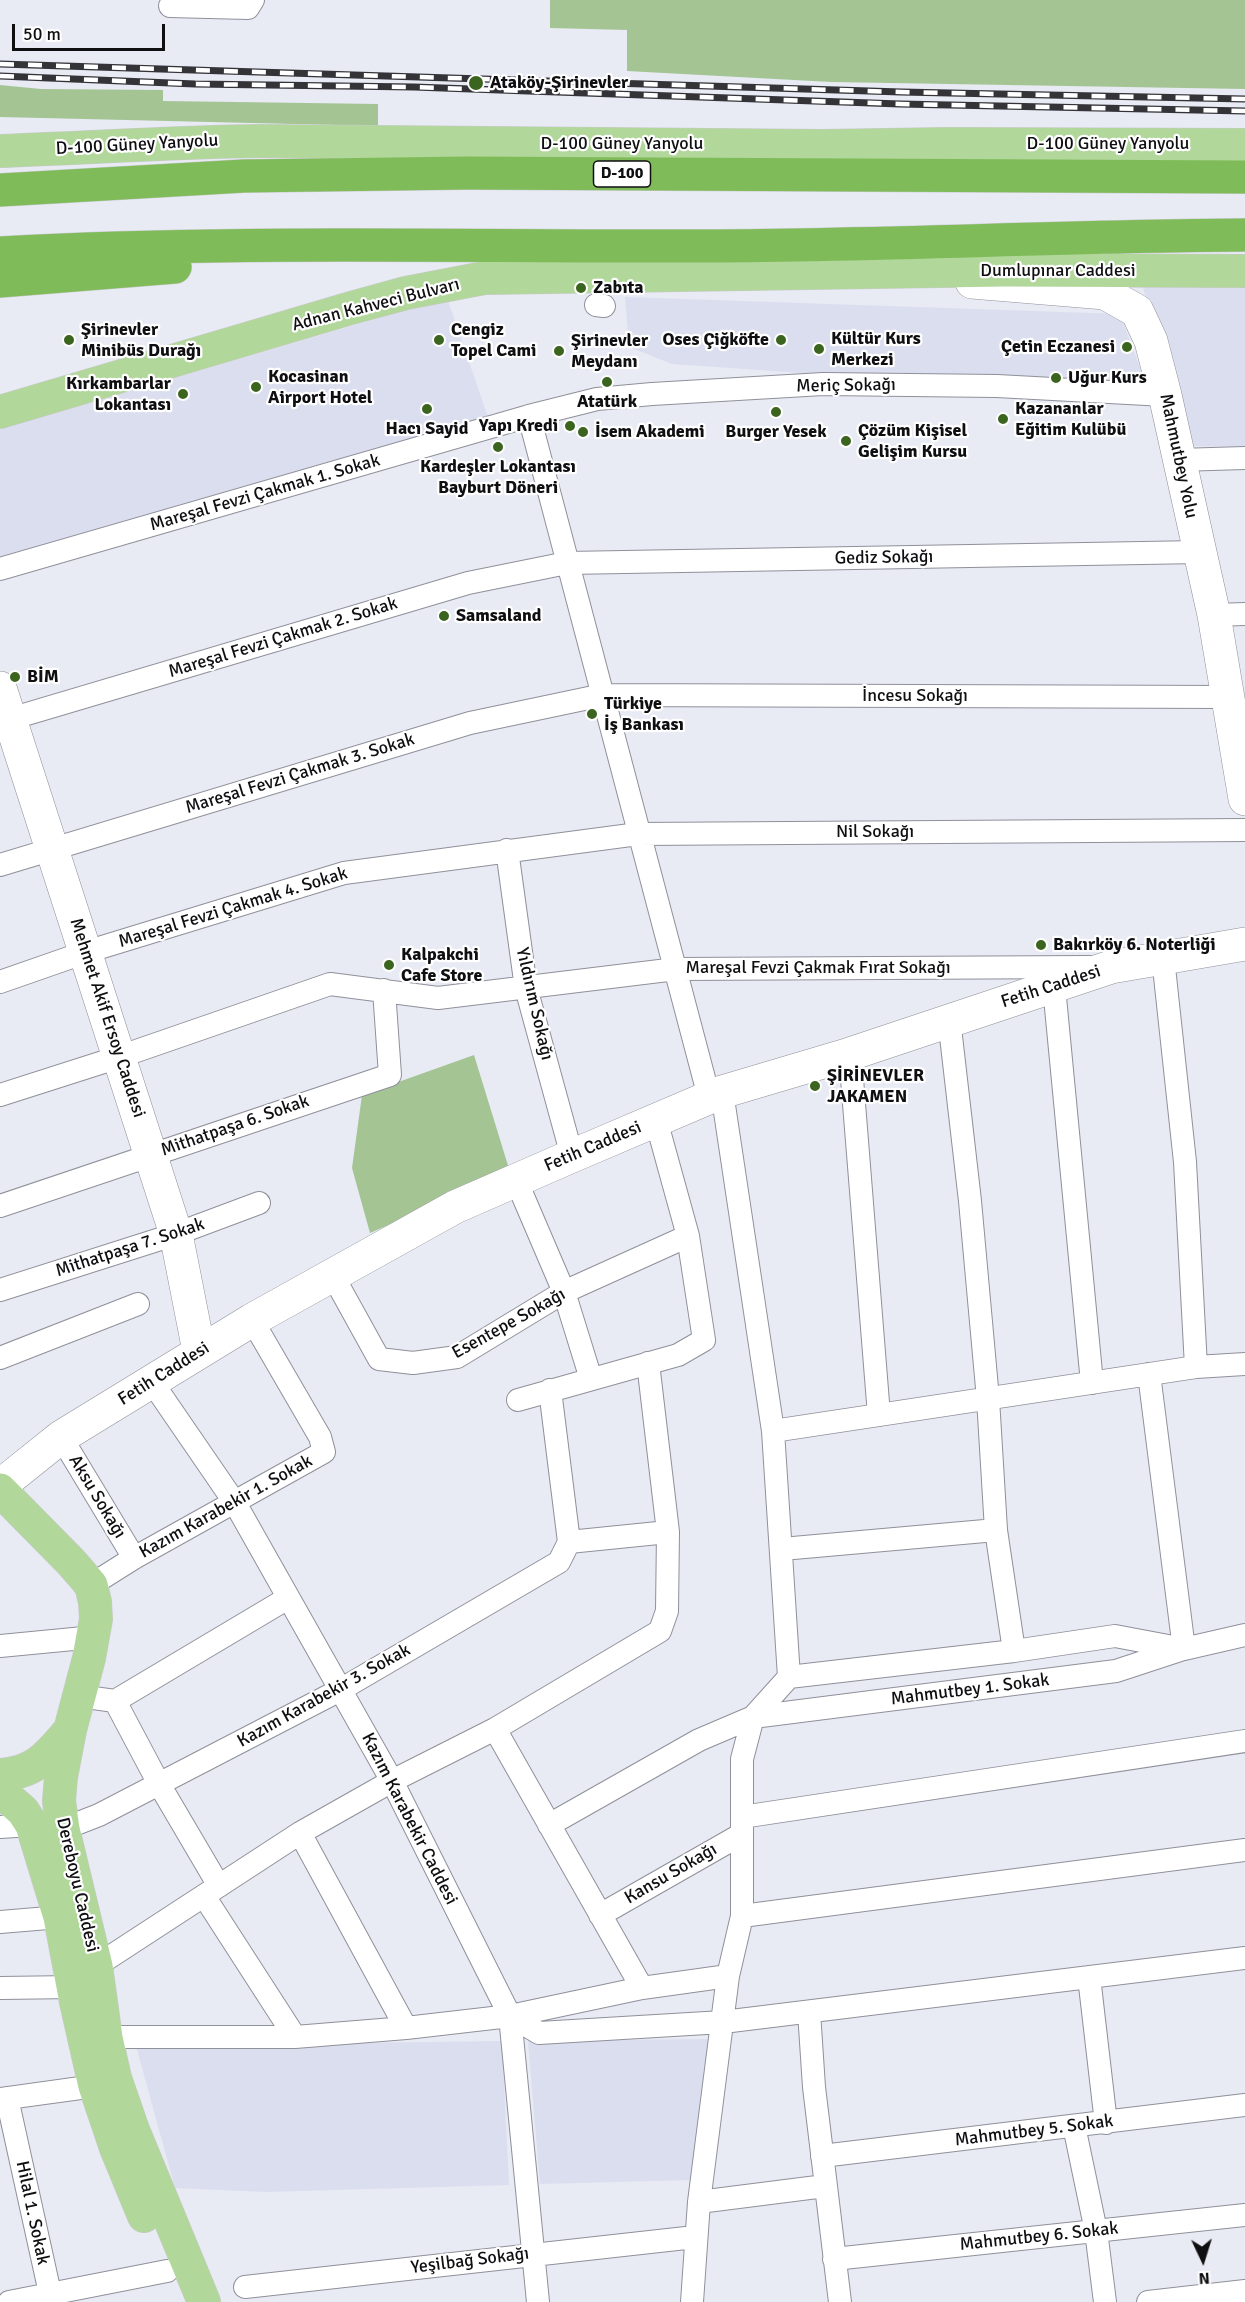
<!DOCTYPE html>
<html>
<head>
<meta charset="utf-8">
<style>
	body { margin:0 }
	#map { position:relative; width:1245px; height:2302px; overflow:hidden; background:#e8eaf4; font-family:Signika,sans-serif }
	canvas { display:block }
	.north { position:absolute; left:1173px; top:2230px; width:60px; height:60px; -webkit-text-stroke:4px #fff; paint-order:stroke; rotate:176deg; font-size:16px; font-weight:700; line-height:24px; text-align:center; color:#0f0f12 }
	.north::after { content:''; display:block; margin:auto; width:21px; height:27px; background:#0f0f12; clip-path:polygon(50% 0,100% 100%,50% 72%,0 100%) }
	.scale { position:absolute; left:12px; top:24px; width:153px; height:27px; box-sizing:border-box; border:3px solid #0f0f12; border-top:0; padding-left:8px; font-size:18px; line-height:21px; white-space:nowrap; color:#0f0f12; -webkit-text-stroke:4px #fff; paint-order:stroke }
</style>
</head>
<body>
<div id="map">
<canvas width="1245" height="2302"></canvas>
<div class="north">N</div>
<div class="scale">50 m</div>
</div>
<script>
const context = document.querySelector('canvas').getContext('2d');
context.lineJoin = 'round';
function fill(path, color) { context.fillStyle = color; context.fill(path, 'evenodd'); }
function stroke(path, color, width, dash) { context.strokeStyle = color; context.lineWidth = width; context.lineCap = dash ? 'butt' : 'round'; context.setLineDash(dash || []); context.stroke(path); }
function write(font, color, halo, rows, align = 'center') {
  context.font = font + ' Signika,sans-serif'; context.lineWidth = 4.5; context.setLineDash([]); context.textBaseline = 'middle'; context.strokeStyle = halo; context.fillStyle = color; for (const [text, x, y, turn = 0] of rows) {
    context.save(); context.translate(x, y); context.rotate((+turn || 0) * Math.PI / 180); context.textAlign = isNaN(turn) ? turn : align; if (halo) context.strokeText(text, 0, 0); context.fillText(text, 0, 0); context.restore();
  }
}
const built = new Path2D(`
	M 1245,284 L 1245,447 L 1194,446 L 1142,285 Z
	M 625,297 L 1120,314 L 1151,397 L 672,364 L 629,347 Z
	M 447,298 L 488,417 L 0,559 L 0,429 Z
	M 709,2039 L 691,2180 L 540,2184 L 528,2041 Z
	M 502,2041 L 509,2185 L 265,2192 L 175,2188 L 136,2046 Z`);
const green = new Path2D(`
	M 550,0 L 1245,0 L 1245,89 L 831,82 L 627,71 L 627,30 L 550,28 Z
	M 0,85 L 41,89 L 163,90 L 163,101 L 378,104 L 378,126 L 0,117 Z
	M 474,1055 L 510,1172 L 370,1233 L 352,1168 L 362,1095 Z`);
const street = new Path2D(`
	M 170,6 L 248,8 L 253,0
	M 596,305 L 604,306
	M 529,416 L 709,1097
	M 1178,460 L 1245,458
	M 0,569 L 529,416 L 597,399 L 652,394 L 823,384 L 997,386 L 1165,395
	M 1214,615 L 1245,614
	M 0,722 L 468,583 L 567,563 L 1200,552
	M 507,850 L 526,988 L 572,1156
	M 0,865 L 470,723 L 603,695 L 1228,697
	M 1163,958 L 1185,1162 L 1196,1367
	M 0,982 L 86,952 L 344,873 L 638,834 L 1245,830
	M 1054,987 L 1092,1383
	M 949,1019 L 970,1201 L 988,1399 L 996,1530 L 1014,1651
	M 850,1054 L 879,1415
	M 722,1092 L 773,1431 L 789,1677
	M 0,1095 L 119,1057 L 330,984 L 438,998 L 676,969 L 1089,967
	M 516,1180 L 564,1292 L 591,1379
	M 0,1206 L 390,1075 L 384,990
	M 332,1274 L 379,1359 L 413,1363 L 457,1357 L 564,1292 L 688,1236
	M 0,1290 L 176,1234 L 259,1203
	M 0,1358 L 138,1304
	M 1149,1374 L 1184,1649
	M 152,1382 L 235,1503 L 392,1781 L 510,2016 L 538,2302
	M 550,1390 L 569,1542 L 668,1532
	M 518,1400 L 678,1355 L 704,1340 L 688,1236 L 656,1120
	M 773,1431 L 1196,1367 L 1245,1364
	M 61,1437 L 134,1558
	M 782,1549 L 996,1530
	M 91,1585 L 134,1558 L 324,1452 L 320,1437 L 252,1320
	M 0,1646 L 94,1637
	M 79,1696 L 115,1701 L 288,1598
	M 115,1701 L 159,1784 L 219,1886
	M 495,1729 L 642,1988
	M 742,1817 L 1245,1741
	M 549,1825 L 699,1740 L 753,1717 L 1116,1671 L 1180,1650
	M 0,1827 L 32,1825
	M 63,1829 L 99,1815 L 340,1690 L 559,1562 L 569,1542
	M 300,1833 L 406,2028
	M 204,1896 L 295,2037
	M 600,1915 L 742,1834
	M 742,1916 L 1245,1850
	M 0,1922 L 60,1917
	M 96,1966 L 300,1833 L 392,1781 L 495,1729 L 660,1631 L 667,1611 L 668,1532 L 648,1363
	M 1089,1977 L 1106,2123
	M 0,1988 L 74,1987
	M 809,2012 L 814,2087 L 840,2302
	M 510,2016 L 539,2033 L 723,2022 L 1245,1958
	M 92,2041 L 121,2037 L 295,2037 L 406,2028 L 510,2016 L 642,1988 L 728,1976
	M 7,2098 L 50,2293
	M 0,2099 L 95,2086
	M 1074,2126 L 1096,2231 L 1105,2302
	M 822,2156 L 1245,2105
	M 699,2202 L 825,2186
	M 834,2259 L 1245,2215
	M 245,2287 L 695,2237
	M 9,2302 L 167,2271
	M 692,2302 L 699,2202 L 728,1976 L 742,1916 L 742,1759 L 753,1717 L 789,1677 L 1014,1651 L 1115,1636 L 1184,1649 L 1245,1635
	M 1148,2302 L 1245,2291`);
const secondary = new Path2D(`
	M 972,282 L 1105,293 L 1137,311 L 1151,341 L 1165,395 L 1214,615 L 1245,799
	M 0,688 L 176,1234 L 199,1351
	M 0,1486 L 61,1437 L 252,1320 L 455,1207 L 572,1156 L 722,1092 L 850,1054 L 1111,967 L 1245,944`);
const primary = new Path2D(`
	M 0,151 C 87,148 174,142 261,141 L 823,146 L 947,144 L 1245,145
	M 0,412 L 351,308 L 406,293 L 484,278 L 1004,270 L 1245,271
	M 0,1490 L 71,1562 L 91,1585 L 95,1602 L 96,1619 L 89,1658 L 70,1730 L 61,1777 L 59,1801 L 63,1829 L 96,1966 L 106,2038 L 115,2078 L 133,2130 L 204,2302
	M 0,1775 C 35,1773 48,1756 70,1730
	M 0,1791 L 23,1811 L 32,1825 L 60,1917 L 76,2002 L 95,2086 L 116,2148 L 144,2216`);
const highway = new Path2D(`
	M 0,190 L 244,176 L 467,173 L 1245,177
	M 0,253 C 231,240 463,247 694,246 C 878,246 1061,236 1245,235
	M 0,281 L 175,267`);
const rail = new Path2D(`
	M 0,64 L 901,92 L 1245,99
	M 0,76 L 195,84 L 414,87 L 900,104 L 1245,111`);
const markers = [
	[476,83,8,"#3b641f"],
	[581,288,6,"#3b641f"],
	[69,340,6,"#3b641f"],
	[439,340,6,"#3b641f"],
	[781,340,6,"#3b641f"],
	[1127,347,6,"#3b641f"],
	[819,349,6,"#3b641f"],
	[559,351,6,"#3b641f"],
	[1056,378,6,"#3b641f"],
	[607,382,6,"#3b641f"],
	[256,387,6,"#3b641f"],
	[183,394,6,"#3b641f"],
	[427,409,6,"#3b641f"],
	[776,412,6,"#3b641f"],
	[1003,419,6,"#3b641f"],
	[570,426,6,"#3b641f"],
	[583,432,6,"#3b641f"],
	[846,441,6,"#3b641f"],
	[498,447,6,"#3b641f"],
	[444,616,6,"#3b641f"],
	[15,677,6,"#3b641f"],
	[592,714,6,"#3b641f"],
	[1041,945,6,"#3b641f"],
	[389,965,6,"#3b641f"],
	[815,1086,6,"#3b641f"]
];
const shields = [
	[622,174,57]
];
const shieldNames = [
	["D-100",622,174]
];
const poiNames = [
	["Ataköy-Şirinevler",490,83],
	["Zabıta",593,288],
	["Şirinevler",81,330],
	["Minibüs Durağı",81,351],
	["Cengiz",451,330],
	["Topel Cami",451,351],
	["Kültür Kurs",831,339],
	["Merkezi",831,360],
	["Oses Çiğköfte",769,340,"right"],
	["Şirinevler",571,341],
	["Meydanı",571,362],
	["Çetin Eczanesi",1115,347,"right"],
	["Kocasinan",268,377],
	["Airport Hotel",268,398],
	["Uğur Kurs",1068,378],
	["Kırkambarlar",171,384,"right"],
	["Lokantası",171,405,"right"],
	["Atatürk",607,402,"center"],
	["Kazananlar",1015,409],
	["Eğitim Kulübü",1015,430],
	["Yapı Kredi",558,426,"right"],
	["Hacı Sayid",427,429,"center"],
	["Çözüm Kişisel",858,431],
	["Gelişim Kursu",858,452],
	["İsem Akademi",595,432],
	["Burger Yesek",776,432,"center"],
	["Kardeşler Lokantası",498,467,"center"],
	["Bayburt Döneri",498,488,"center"],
	["Samsaland",456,616],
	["BİM",27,677],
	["Türkiye",604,704],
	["İş Bankası",604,725],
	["Bakırköy 6. Noterliği",1053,945],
	["Kalpakchi",401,955],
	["Cafe Store",401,976],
	["ŞİRİNEVLER",827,1076],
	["JAKAMEN",827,1097]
];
const streetNames = [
	["D-100 Güney Yanyolu",622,144],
	["D-100 Güney Yanyolu",1108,144],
	["D-100 Güney Yanyolu",137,145,-3],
	["Dumlupınar Caddesi",1058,271],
	["Adnan Kahveci Bulvarı",376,305,-14],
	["Meriç Sokağı",846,386,-1],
	["Mahmutbey Yolu",1178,456,78],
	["Mareşal Fevzi Çakmak 1. Sokak",265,493,-16],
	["Gediz Sokağı",884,558,-1],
	["Mareşal Fevzi Çakmak 2. Sokak",283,638,-17],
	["İncesu Sokağı",915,696],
	["Mareşal Fevzi Çakmak 3. Sokak",300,774,-17],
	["Nil Sokağı",875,832],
	["Mareşal Fevzi Çakmak 4. Sokak",233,908,-17],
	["Mareşal Fevzi Çakmak Fırat Sokağı",818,968],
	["Fetih Caddesi",1051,987,-18],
	["Yıldırım Sokağı",534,1004,77],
	["Mehmet Akif Ersoy Caddesi",107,1018,72],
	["Mithatpaşa 6. Sokak",235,1126,-19],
	["Fetih Caddesi",593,1147,-23],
	["Mithatpaşa 7. Sokak",130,1248,-18],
	["Esentepe Sokağı",509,1324,-29],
	["Fetih Caddesi",164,1374,-32],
	["Aksu Sokağı",97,1497,59],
	["Kazım Karabekir 1. Sokak",226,1507,-29],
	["Mahmutbey 1. Sokak",970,1690,-7],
	["Kazım Karabekir 3. Sokak",324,1696,-29],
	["Kazım Karabekir Caddesi",409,1819,63],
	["Kansu Sokağı",671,1874,-30],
	["Dereboyu Caddesi",77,1885,77],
	["Mahmutbey 5. Sokak",1034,2131,-7],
	["Hilal 1. Sokak",32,2213,78],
	["Mahmutbey 6. Sokak",1039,2237,-6],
	["Yeşilbağ Sokağı",470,2261,-7]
];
fill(built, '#dbdeee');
fill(green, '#a5c494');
stroke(street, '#8f909a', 24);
stroke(secondary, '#8f909a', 34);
stroke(primary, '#cacacb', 34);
stroke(highway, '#cacacb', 34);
stroke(street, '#fff', 22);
stroke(secondary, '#fff', 33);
stroke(primary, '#b2d79b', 33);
stroke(highway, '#7fbc59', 33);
stroke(rail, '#333338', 7);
stroke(rail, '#fff', 4.5, [14]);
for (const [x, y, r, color] of markers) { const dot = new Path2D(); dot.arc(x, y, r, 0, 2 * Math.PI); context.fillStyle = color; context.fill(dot); stroke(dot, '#fff', 2); }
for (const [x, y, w] of shields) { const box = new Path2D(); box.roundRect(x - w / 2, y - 13, w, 26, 4.5); context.fillStyle = '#fff'; context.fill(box); stroke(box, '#0f0f12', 1.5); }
write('bold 16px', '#0f0f12', null, shieldNames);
write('bold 18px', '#0f0f12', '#fff', poiNames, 'left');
write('18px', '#0f0f12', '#fff', streetNames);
</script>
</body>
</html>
